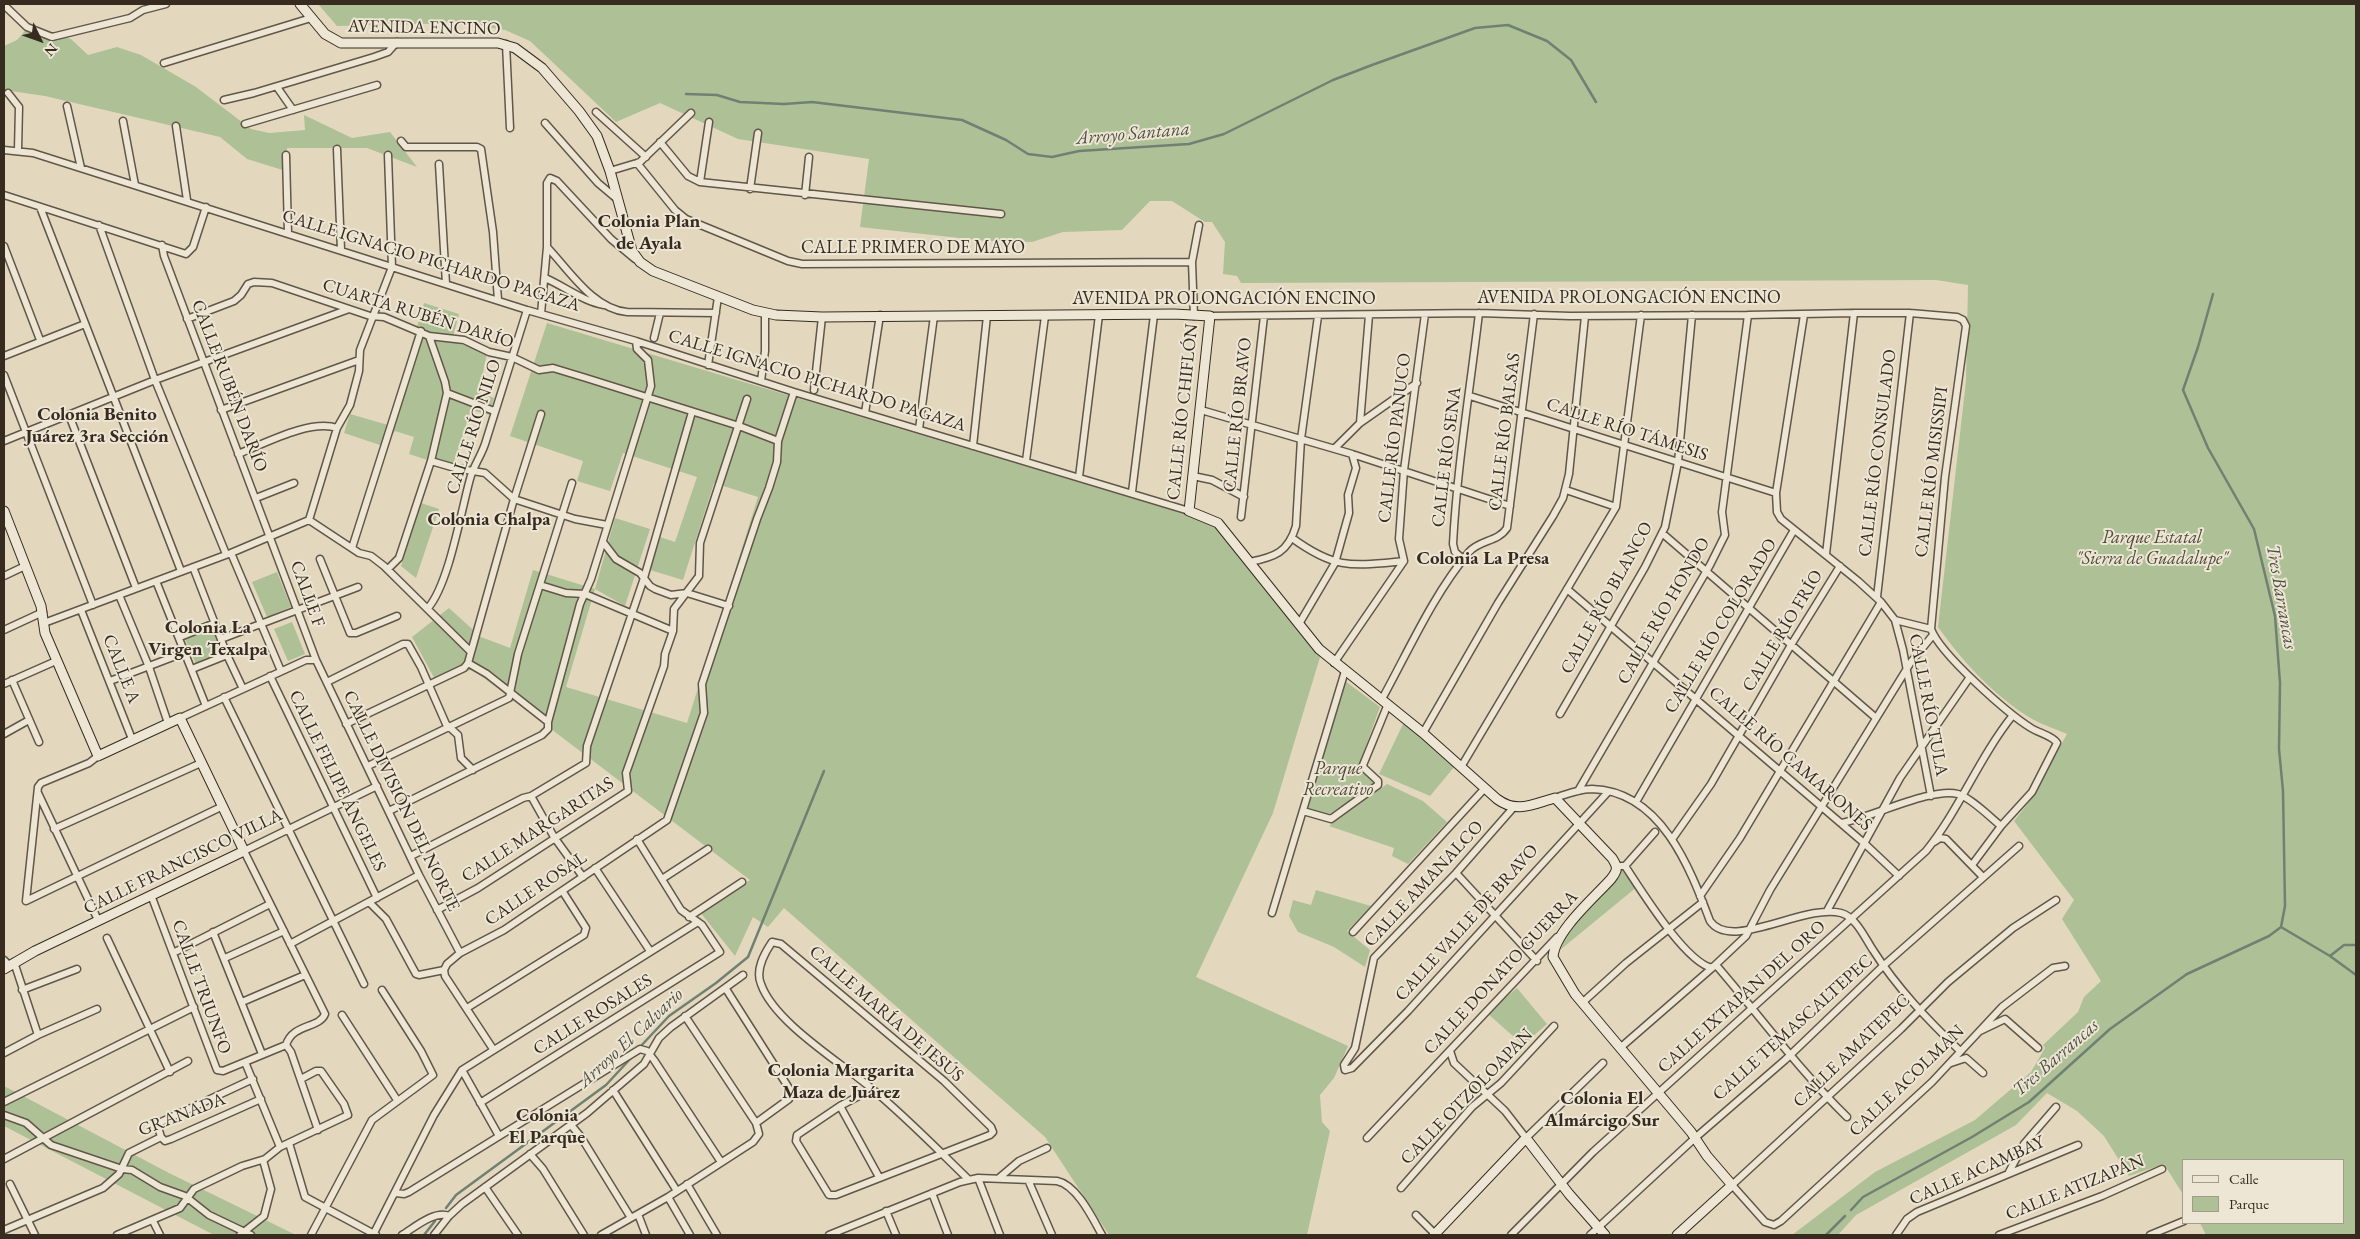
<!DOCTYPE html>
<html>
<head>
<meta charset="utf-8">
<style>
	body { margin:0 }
	#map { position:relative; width:2360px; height:1239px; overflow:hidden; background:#e3d8be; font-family:"EB Garamond",serif }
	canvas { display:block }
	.frame { position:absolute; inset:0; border:5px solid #372b20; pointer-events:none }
	.legend { position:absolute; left:2182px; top:1159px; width:162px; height:65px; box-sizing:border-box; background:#ede6d5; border:1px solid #a49b8d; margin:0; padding:6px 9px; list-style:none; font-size:15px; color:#372b20 }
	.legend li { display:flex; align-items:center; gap:10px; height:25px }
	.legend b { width:25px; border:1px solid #a49b8d }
	.north { position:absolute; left:15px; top:15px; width:50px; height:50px; -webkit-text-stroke:4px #ede6d5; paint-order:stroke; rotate:132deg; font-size:14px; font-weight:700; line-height:20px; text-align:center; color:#372b20 }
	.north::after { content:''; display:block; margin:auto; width:18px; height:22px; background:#372b20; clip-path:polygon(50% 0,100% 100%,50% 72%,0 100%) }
</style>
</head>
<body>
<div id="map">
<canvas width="2360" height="1239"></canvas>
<div class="frame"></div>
<ul class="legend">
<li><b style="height:6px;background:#ede6d5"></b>Calle</li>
<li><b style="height:14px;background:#aec095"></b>Parque</li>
</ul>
<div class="north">N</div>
</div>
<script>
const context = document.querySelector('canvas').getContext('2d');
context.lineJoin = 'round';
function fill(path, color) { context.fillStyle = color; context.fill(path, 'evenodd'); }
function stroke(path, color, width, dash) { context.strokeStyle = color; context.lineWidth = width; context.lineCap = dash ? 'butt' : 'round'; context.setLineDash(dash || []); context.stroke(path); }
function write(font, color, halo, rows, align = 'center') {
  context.font = font + ' "EB Garamond",serif'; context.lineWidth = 4; context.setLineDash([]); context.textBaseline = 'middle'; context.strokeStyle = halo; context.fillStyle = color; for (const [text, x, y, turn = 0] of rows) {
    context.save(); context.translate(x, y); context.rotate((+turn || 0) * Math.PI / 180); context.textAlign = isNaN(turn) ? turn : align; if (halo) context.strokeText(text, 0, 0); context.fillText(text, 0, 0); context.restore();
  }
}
const green = new Path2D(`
	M 318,4 L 2356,4 L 2356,1235 L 2206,1235 L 2200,1223 L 2344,1223 L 2344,1160 L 2184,1160 L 2184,1196 L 2164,1164 L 2129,1176 L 2104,1136 L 2077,1111 L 2047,1093 L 2016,1125 L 1856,1215 L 1838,1235 L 1792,1235 L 1875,1172 L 1975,1120 L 2031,1072 L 2045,1048 L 2043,1045 L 2078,1012 L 2084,997 L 2101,981 L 2062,919 L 2074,900 L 2014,821 L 2029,802 L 2067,734 C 2056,729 2043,725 2032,719 C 1994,696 1963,662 1938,627 L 1966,381 L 1968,285 L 1936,280 L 1241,283 L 1237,276 L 1223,274 L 1225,242 L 1212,222 L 1205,222 L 1172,201 L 1150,201 L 1122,230 L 1063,232 L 1032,242 L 987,241 L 860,227 L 869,159 L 738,139 L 660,103 L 616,122 L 530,41 L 505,30 L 462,23 L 337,26 Z
	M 30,25 L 71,39 L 88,55 L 117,47 L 141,55 L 196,87 L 251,129 L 269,133 L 305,130 L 304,115 L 352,138 L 390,132 L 417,167 L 367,148 L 287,148 L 286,171 L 247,159 L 220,137 L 45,96 L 4,90 L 4,46 L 17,40 Z
	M 424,303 L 459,314 L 452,341 L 487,353 L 479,392 L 494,398 L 489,415 L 471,410 L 452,468 L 409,454 L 414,437 L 395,431 L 383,446 L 344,433 L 350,414 L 388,425 Z
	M 547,323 L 1211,522 L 1320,657 L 1273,813 L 1196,977 L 1348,1046 L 1334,1078 L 1320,1095 L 1322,1122 L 1330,1131 L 1307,1235 L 1109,1235 L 1045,1137 L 784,908 L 768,927 L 753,917 L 735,956 L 700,912 L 750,880 L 472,669 L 438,685 L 412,637 L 449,608 L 481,637 L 510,648 L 533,570 L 595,589 L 615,518 L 650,529 L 625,606 L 595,589 L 566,687 L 687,723 L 758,497 L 714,483 L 683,580 L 650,570 L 660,537 L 675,542 L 697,477 L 623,453 L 610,491 L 577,481 L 583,461 L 510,436 Z
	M 421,503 L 439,509 L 416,578 L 401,566 Z
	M 277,572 L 291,607 L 267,617 L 252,582 Z
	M 292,622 L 305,654 L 288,661 L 274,629 Z
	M 216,624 L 227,651 L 196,664 L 184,637 Z
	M 1345,681 L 1380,707 L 1359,765 L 1377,782 L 1328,815 L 1304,808 Z
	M 1404,722 L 1455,766 L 1430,796 L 1379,774 Z
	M 1387,784 L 1423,801 L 1447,822 L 1408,864 L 1392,856 L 1394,848 L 1329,826 Z
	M 1624,862 L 1638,886 L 1560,950 L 1571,925 Z
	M 1316,890 L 1371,906 L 1347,931 L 1370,950 L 1365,967 L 1334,947 L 1298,932 L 1289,916 L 1293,900 L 1311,905 Z
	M 1517,988 L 1547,1024 L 1523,1045 L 1487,1013 Z
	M 4,1086 L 169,1173 L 296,1235 L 214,1235 L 4,1126 Z`);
const stream = new Path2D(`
	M 686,94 L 717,95 L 740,102 L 784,104 L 812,102 L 962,120 L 1006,140 L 1028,154 L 1052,157 L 1079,151 L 1189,144 L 1224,134 L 1333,80 L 1372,65 L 1475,28 L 1508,25 L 1547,41 L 1571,60 L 1596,102
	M 2281,927 L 2330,956 L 2356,975
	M 2330,956 L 2344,945 L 2356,945
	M 639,1048 L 669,1016 L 716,983 L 748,957 L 824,771
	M 446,1208 L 456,1195 L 606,1085 L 631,1058
	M 1851,1210 L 1863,1197 L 1972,1137 L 2029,1102 L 2110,1029 L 2187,974 L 2269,936 L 2281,927 L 2285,906 L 2283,791 L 2279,749 L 2280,683 L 2275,616 L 2254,529 L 2208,448 L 2183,390 L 2198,347 L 2213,294
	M 424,1235 L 435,1221
	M 1826,1235 L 1845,1216`);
const street = new Path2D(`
	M 4,5 L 27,27 L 52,37 L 130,18 L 143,10 L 166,4
	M 506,44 L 510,128
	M 164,63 L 311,18
	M 277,87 L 293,110
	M 8,93 L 19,107 L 18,150
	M 224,100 L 254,93 L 374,57 L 388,52 L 397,42
	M 67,106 L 81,168
	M 596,112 L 646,157
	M 123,121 L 135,185
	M 545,123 L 598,183 L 617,199
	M 245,124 L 377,85
	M 176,126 L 187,200
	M 401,141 L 406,147 L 477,147 L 481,149 L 493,232 L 498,300
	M 660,142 L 688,176 L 700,182 L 1001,214
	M 337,149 L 341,250
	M 4,150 L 33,153 L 527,310 L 636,341 L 794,392 L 1189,511
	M 286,155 L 288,233
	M 637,163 L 675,210 L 686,219 L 788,261 L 802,264 L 1192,262
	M 439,164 L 446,284
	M 610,171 L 640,162 L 691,113
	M 700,182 L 709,122
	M 750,189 L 758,133
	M 4,195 L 186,254 L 193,247 L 206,207
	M 805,195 L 809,157
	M 40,207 L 181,571
	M 99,225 L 155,380 L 226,554
	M 162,245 L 164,256 L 316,660 L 419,875 L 460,953
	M 4,246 L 40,340
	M 547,247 C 569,270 593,309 627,312 L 716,313
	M 545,278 C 564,286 584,302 604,305
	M 541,314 L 547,247 L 547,183 L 550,178 L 557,181 L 611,239 L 635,259
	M 1804,315 L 1776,493 L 1777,512 L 1781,519 L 1858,581 L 1881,602 L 1895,620 L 1903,650 L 1931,796
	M 1194,316 L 1192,262 L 1199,225
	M 1210,316 L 1479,313 L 1570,316 L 1748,315 L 1854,313 L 1910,313 L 1957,317 L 1963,320 L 1966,326 L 1945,477 L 1931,629 C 1940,654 2007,713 2031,728 C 2039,733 2053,736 2057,743 L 2032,792 L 2001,826 L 1972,865
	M 187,319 L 234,301 L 241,295 L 248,284 L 254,282 L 272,283 L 370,316 L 384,317 L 429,336 L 464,340 L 489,352 L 512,357 L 539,370 L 553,368 L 586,378 L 739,426 L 778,441
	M 654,338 L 660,313
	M 4,356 L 85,324
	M 708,365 L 718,297
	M 4,375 L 93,605
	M 761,381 L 765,351 L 765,313
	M 814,390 L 822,317
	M 447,393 L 494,411
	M 1470,396 L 1776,493
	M 221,410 L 359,360
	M 1201,410 L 1352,454 L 1510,506
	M 865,413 L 880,315
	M 69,415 L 136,588
	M 1360,423 L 1369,315
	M 919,429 L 934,316
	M 4,441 L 155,380 L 349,309
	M 973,446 L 987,316
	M 1335,448 L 1360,423 L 1417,383
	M 238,454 C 264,444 310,419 337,428
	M 431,461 L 455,468 L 485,473 L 514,499 L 575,519 L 607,525
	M 1026,461 L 1045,316
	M 1193,476 L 1212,480 L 1244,497
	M 1079,477 L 1099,315
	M 1566,490 L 1616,507
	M 1132,492 L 1154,315
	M 256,498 L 294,483
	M 1241,517 L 1264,316
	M 309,520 L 359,553 L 371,556 L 384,566 L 471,652
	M 1662,533 L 1876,718
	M 1292,538 C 1336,570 1352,566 1404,561
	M 603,542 L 616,559 L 640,573 L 650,586 L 655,589 L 671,595 L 687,593 L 729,606
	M 352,548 L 421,331
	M 231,553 L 281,671
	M 1826,554 L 1854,313
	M 320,559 L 350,633 L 356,633 L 397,616
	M 1463,559 L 1455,552 L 1453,544 C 1457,467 1470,390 1479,313
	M 1250,562 C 1274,557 1288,553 1296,526 L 1301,439 L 1318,316
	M 193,567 L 227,655 L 243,689
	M 388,569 L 399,558 L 431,461 L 447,393 L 445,382 L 429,336
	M 4,576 L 25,566
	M 156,581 L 206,706
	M 540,585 L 566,593 L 585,594 L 673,631
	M 1567,589 L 1864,843 L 1899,876
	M 119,595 L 149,667 L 168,723
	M 1877,597 L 1910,313
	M 428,608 C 449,584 461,511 470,479 C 473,467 481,456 485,444 C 499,399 513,354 527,310
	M 81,610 L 132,739
	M 1895,620 L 1931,629
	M 44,623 L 231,553 L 309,520 L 337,428 L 350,405 L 359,371 L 360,350 L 392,267 L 388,155
	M 1299,624 L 1335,563 L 1349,513 L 1348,495 L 1356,468 L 1352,454
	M 4,630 L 43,612
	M 180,637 L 215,623
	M 221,639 L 358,587
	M 468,663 L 487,674 L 548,722
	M 1334,663 L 1404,561 L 1399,539 L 1404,470 L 1425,314
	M 192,669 L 227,655
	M 270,676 L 377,898
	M 12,680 L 39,742
	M 110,681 L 186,652
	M 327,682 L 403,644 L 408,644 L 421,667 L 446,724 L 458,735 L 461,758 L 473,770
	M 4,684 L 56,661
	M 224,697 L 364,984
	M 1382,699 C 1409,650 1433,595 1469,552 C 1479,540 1498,542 1507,528 L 1534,314
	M 1560,714 L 1645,567 L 1665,527 L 1678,462 L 1692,315
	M 180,718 L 306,660 L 316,660
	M 346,724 L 464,668 L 468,663 L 514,499 L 541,414
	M 1423,733 L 1498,603 L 1553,516 L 1563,498 L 1569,474 L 1585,316
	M 4,734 L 29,720
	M 368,766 L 509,698 L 518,654 L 572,483
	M 1461,767 L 1616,507 L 1641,315
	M 1578,791 L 1710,565 L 1725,535 L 1722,512 L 1748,315
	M 38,793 L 98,920
	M 531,796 L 554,837 L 583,877
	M 1555,798 C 1566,794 1580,789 1592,789 C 1661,791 1690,868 1710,921 C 1731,952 1805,903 1841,913 C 1856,917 1865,938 1873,950 C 1897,988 1928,1020 1960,1051
	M 1636,802 L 1794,530
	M 1513,808 L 1456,873 L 1374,958 L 1355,1048 L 1344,1065 L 1345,1070 L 1352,1068 L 1408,1011 L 1608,792
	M 389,811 L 542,735 L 548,729 L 548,722 L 580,604 L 591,579 L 651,386 L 648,360 L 637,349 L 636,341
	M 1303,811 L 1331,819 L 1378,785 L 1378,781 L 1364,768 L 1363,765 L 1388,704
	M 1841,823 C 1871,818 1931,787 1958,794 C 1970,797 1991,818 2001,826
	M 54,829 L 201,763
	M 1673,838 L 1711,784 L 1791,645 L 1840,566
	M 1934,842 L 1940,838 L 1946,839 L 1983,877
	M 411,856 L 523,798 L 531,796 L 586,763 L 587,746 L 644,578 L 692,412
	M 1621,866 L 1625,866 L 1655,832
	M 1625,866 C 1641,890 1685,962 1712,968
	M 595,868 L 650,951
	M 1456,873 L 1537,961
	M 662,879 L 708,849
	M 151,895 L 217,1070 L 223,1071 L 286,1045
	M 1700,896 L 1740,838 L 1881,602
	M 2056,900 L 2013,928 L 1948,982 L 1901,1029 L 1732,1185 L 1765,1222 L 1774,1225 L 1781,1221 L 1932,1082 L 2002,1007 L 2053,968 L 2065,966
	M 26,901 L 223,806
	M 26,901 L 38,787 L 41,783 L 89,763 L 98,756
	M 369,902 L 386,919 L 416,974 L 419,975 L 444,970
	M 437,910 L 478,888 L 628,791 L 626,773 L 664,666 L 665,654 L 673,631 L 674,609 L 699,576 L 700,543 L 747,399
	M 1827,911 L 1900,778 L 1970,677
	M 1272,913 L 1345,671
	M 689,917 L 742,882
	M 213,932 L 262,1054
	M 1353,932 L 1485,788
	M 107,938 L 170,1072
	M 290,944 L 419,875
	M 173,953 L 270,904
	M 225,958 L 284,931
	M 4,960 L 9,965
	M 14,962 L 38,1035
	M 1716,965 C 1760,1016 1799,1070 1847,1117
	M 444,970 L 447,964 L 460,953 L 504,930 L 667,820 L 704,713 L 702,684 L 757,519 L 769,488 L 777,462 L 778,441 L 794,392
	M 444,970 L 445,976 L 493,1049
	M 726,989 L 792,1093 L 789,1099 L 756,1123
	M 22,990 L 77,969
	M 242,1002 L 305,975
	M 1582,1003 L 1626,963 L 1703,902
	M 467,1008 L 584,935 L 586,928 L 563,892
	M 342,1015 L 397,1100
	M 1980,1031 L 2005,1019 L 2038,1048
	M 286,1045 C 293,1023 319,1029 325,1014 L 244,851 L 377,786
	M 286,1045 L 291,1052 L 318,1130
	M 1620,1048 L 1712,968 L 1746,936 L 1770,890 L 1911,662 L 1933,635
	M 1450,1051 L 1454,1063 L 1505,1111 L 1526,1138 L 1603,1063
	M 4,1053 L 38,1035 L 97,1009
	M 245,1062 L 280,1147
	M 1951,1063 L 1966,1058 L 1983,1073
	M 462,1070 L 499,1136
	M 872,1089 L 840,1106 L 797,1135 L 796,1141 L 829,1195 L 836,1195 L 990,1135 L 993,1132 L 991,1127 L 944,1081 L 781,944 L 772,942 C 764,954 755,970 761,984 C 774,1022 840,1062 871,1088 C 905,1116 936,1148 968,1179
	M 613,1090 L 677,1191
	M 4,1102 L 194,1007
	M 480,1103 L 720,952 L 702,925 L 681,910 L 637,839
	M 840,1106 L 879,1177
	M 4,1115 L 26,1123 L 51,1145 L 122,1169 L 132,1170 L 160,1187 L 185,1196 L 209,1215 L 251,1235
	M 571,1125 L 581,1137 L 631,1218
	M 161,1137 L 158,1127 L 161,1122 L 253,1079
	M 1367,1138 L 1557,937
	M 289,1143 L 305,1197 L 376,1235
	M 530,1154 L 543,1169 L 584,1235
	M 4,1159 L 188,1061
	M 2009,1172 L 2024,1144 L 2056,1107
	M 978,1178 L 1000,1235
	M 999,1178 L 1019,1161 L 1047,1148
	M 1029,1182 L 1052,1235
	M 10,1184 L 35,1235
	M 687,1184 L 717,1235
	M 485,1187 L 518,1235
	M 1401,1188 L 1472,1107 L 1501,1083 L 1554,1026
	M 396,1193 L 404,1194 L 409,1192 L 640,1049 L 647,1051 L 654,1060 L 721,1162
	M 932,1193 L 948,1235
	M 668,1197 L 690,1235
	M 886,1211 L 896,1235
	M 638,1214 L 646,1235
	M 1416,1215 L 1435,1234
	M 153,1221 L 160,1235
	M 4,1230 L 103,1188 L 119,1174 L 129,1153 L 161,1137 L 165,1141 L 171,1139 L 261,1099
	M 117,1235 L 180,1208 L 194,1189 L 242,1166 L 265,1159 L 280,1147 L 348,1115 L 344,1104 L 321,1071 L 316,1071 L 301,1079
	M 240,1235 L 264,1216 L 271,1189 L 263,1160
	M 311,1235 L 372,1120 L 433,1075 L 421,1051 L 382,990
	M 373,1235 L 434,1115 L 462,1070 L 698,922
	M 402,1235 C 414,1228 434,1210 449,1216
	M 434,1235 L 449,1216 L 462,1204 L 587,1113 L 644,1064 L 659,1038 L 671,1027 L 743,975
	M 601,1235 L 668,1197 L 753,1142 L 759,1134 L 756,1123 L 685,1016
	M 829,1235 L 960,1182 L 978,1178 L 1057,1181 C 1077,1185 1093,1219 1102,1235
	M 1511,1235 L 1593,1152 L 1926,851 C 1960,809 1978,759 2013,715
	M 1590,1235 L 1695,1138 L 1785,1060 L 1883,966 L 2019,846
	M 1896,1235 L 1907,1219 L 1917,1212 L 2078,1145
	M 1999,1235 L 2102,1196 L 2162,1169
	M 2150,1235 L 2184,1221`);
const secondary = new Path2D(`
	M 300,4 L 325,34 L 341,43 L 498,43 L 515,48 L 542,68 L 579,111 L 597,136 L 610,171 L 632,251 L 640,262 L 653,271 L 753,310 L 776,315 L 822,317 L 1174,314 L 1210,316 L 1189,511 L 1218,523 L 1319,649 L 1423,733 L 1497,799 C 1517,814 1533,804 1555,798 L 1612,858 C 1618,867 1618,870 1611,879 C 1594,898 1555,931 1553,957 L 1575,994 L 1691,1132 L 1707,1156 L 1732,1185 L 1677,1235
	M 4,511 L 41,606 L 45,633 L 98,756 L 180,718 L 244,851 L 35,951 L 4,969
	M 1434,1235 L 1526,1138 L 1569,1194 L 1605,1235`);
const streetNames = [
	["AVENIDA ENCINO",424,28,1],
	["CALLE PRIMERO DE MAYO",913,248],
	["CALLE IGNACIO PICHARDO PAGAZA",431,261,17],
	["AVENIDA PROLONGACIÓN ENCINO",1629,298],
	["AVENIDA PROLONGACIÓN ENCINO",1224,299],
	["CUARTA RUBÉN DARÍO",418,314,17],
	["CALLE IGNACIO PICHARDO PAGAZA",817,381,17],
	["CALLE RUBÉN DARÍO",229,386,69],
	["CALLE RÍO CHIFLÓN",1183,412,-84],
	["CALLE RÍO BRAVO",1238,415,-84],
	["CALLE RÍO NILO",474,427,-72],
	["CALLE RÍO TÁMESIS",1627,430,18],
	["CALLE RÍO BALSAS",1505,432,-83],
	["CALLE RÍO PANUCO",1395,438,-83],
	["CALLE RÍO CONSULADO",1878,453,-83],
	["CALLE RÍO SENA",1447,457,-83],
	["CALLE RÍO MISISSIPI",1932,472,-83],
	["CALLE F",307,594,70],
	["CALLE RÍO BLANCO",1607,598,-61],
	["CALLE RÍO HONDO",1664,611,-60],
	["CALLE RÍO COLORADO",1721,626,-59],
	["CALLE RÍO FRÍO",1783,631,-59],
	["CALLE A",121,669,68],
	["CALLE RÍO TULA",1928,705,79],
	["CALLE RÍO CAMARONES",1790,759,41],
	["CALLE FELIPE ÁNGELES",337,781,64],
	["CALLE DIVISIÓN DEL NORTE",401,801,64],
	["CALLE MARGARITAS",538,830,-33],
	["CALLE FRANCISCO VILLA",183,862,-26],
	["CALLE AMANALCO",1424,884,-47],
	["CALLE ROSAL",536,889,-34],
	["CALLE VALLE DE BRAVO",1467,923,-48],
	["CALLE DONATO GUERRA",1501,973,-47],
	["CALLE TRIUNFO",201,987,70],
	["CALLE IXTAPAN DEL ORO",1742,997,-42],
	["CALLE MARÍA DE JESÚS",886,1014,41],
	["CALLE ROSALES",593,1015,-32],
	["CALLE TEMASCALTEPEC",1793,1028,-42],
	["CALLE AMATEPEC",1852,1051,-44],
	["CALLE ACOLMAN",1907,1081,-44],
	["CALLE OTZOLOAPAN",1467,1097,-46],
	["GRANADA",182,1115,-21],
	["CALLE ACAMBAY",1977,1171,-24],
	["CALLE ATIZAPÁN",2075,1188,-22]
];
const parkNames = [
	["Parque Estatal",2152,538],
	["\"Sierra de Guadalupe\"",2152,559],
	["Parque",1338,769],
	["Recreativo",1338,790]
];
const waterNames = [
	["Arroyo Santana",1133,134,-5],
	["Tres Barrancas",2281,597,80],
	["Arroyo El Calvario",631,1038,-43],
	["Tres Barrancas",2056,1058,-41]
];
const neighbourhoodNames = [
	["Colonia Plan",649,222],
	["de Ayala",649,244],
	["Colonia Benito",97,415],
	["Juárez 3ra Sección",97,437],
	["Colonia Chalpa",489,520],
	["Colonia La Presa",1483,559],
	["Colonia La",208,628],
	["Virgen Texalpa",208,650],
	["Colonia Margarita",841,1071],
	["Maza de Juárez",841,1093],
	["Colonia El",1602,1099],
	["Almárcigo Sur",1602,1121],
	["Colonia",547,1116],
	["El Parque",547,1138]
];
fill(green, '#aec095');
stroke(stream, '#708173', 2.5);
stroke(street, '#625648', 9);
stroke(secondary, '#372b20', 11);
stroke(street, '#ede6d5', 6);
stroke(secondary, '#ede6d5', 9);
write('18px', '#372b20', '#ede6d5', streetNames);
write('italic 18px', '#4f4937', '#ede6d5', parkNames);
write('italic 19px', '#4f4f43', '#ede6d5', waterNames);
write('bold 19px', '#372b20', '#ede6d5', neighbourhoodNames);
</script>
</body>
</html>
